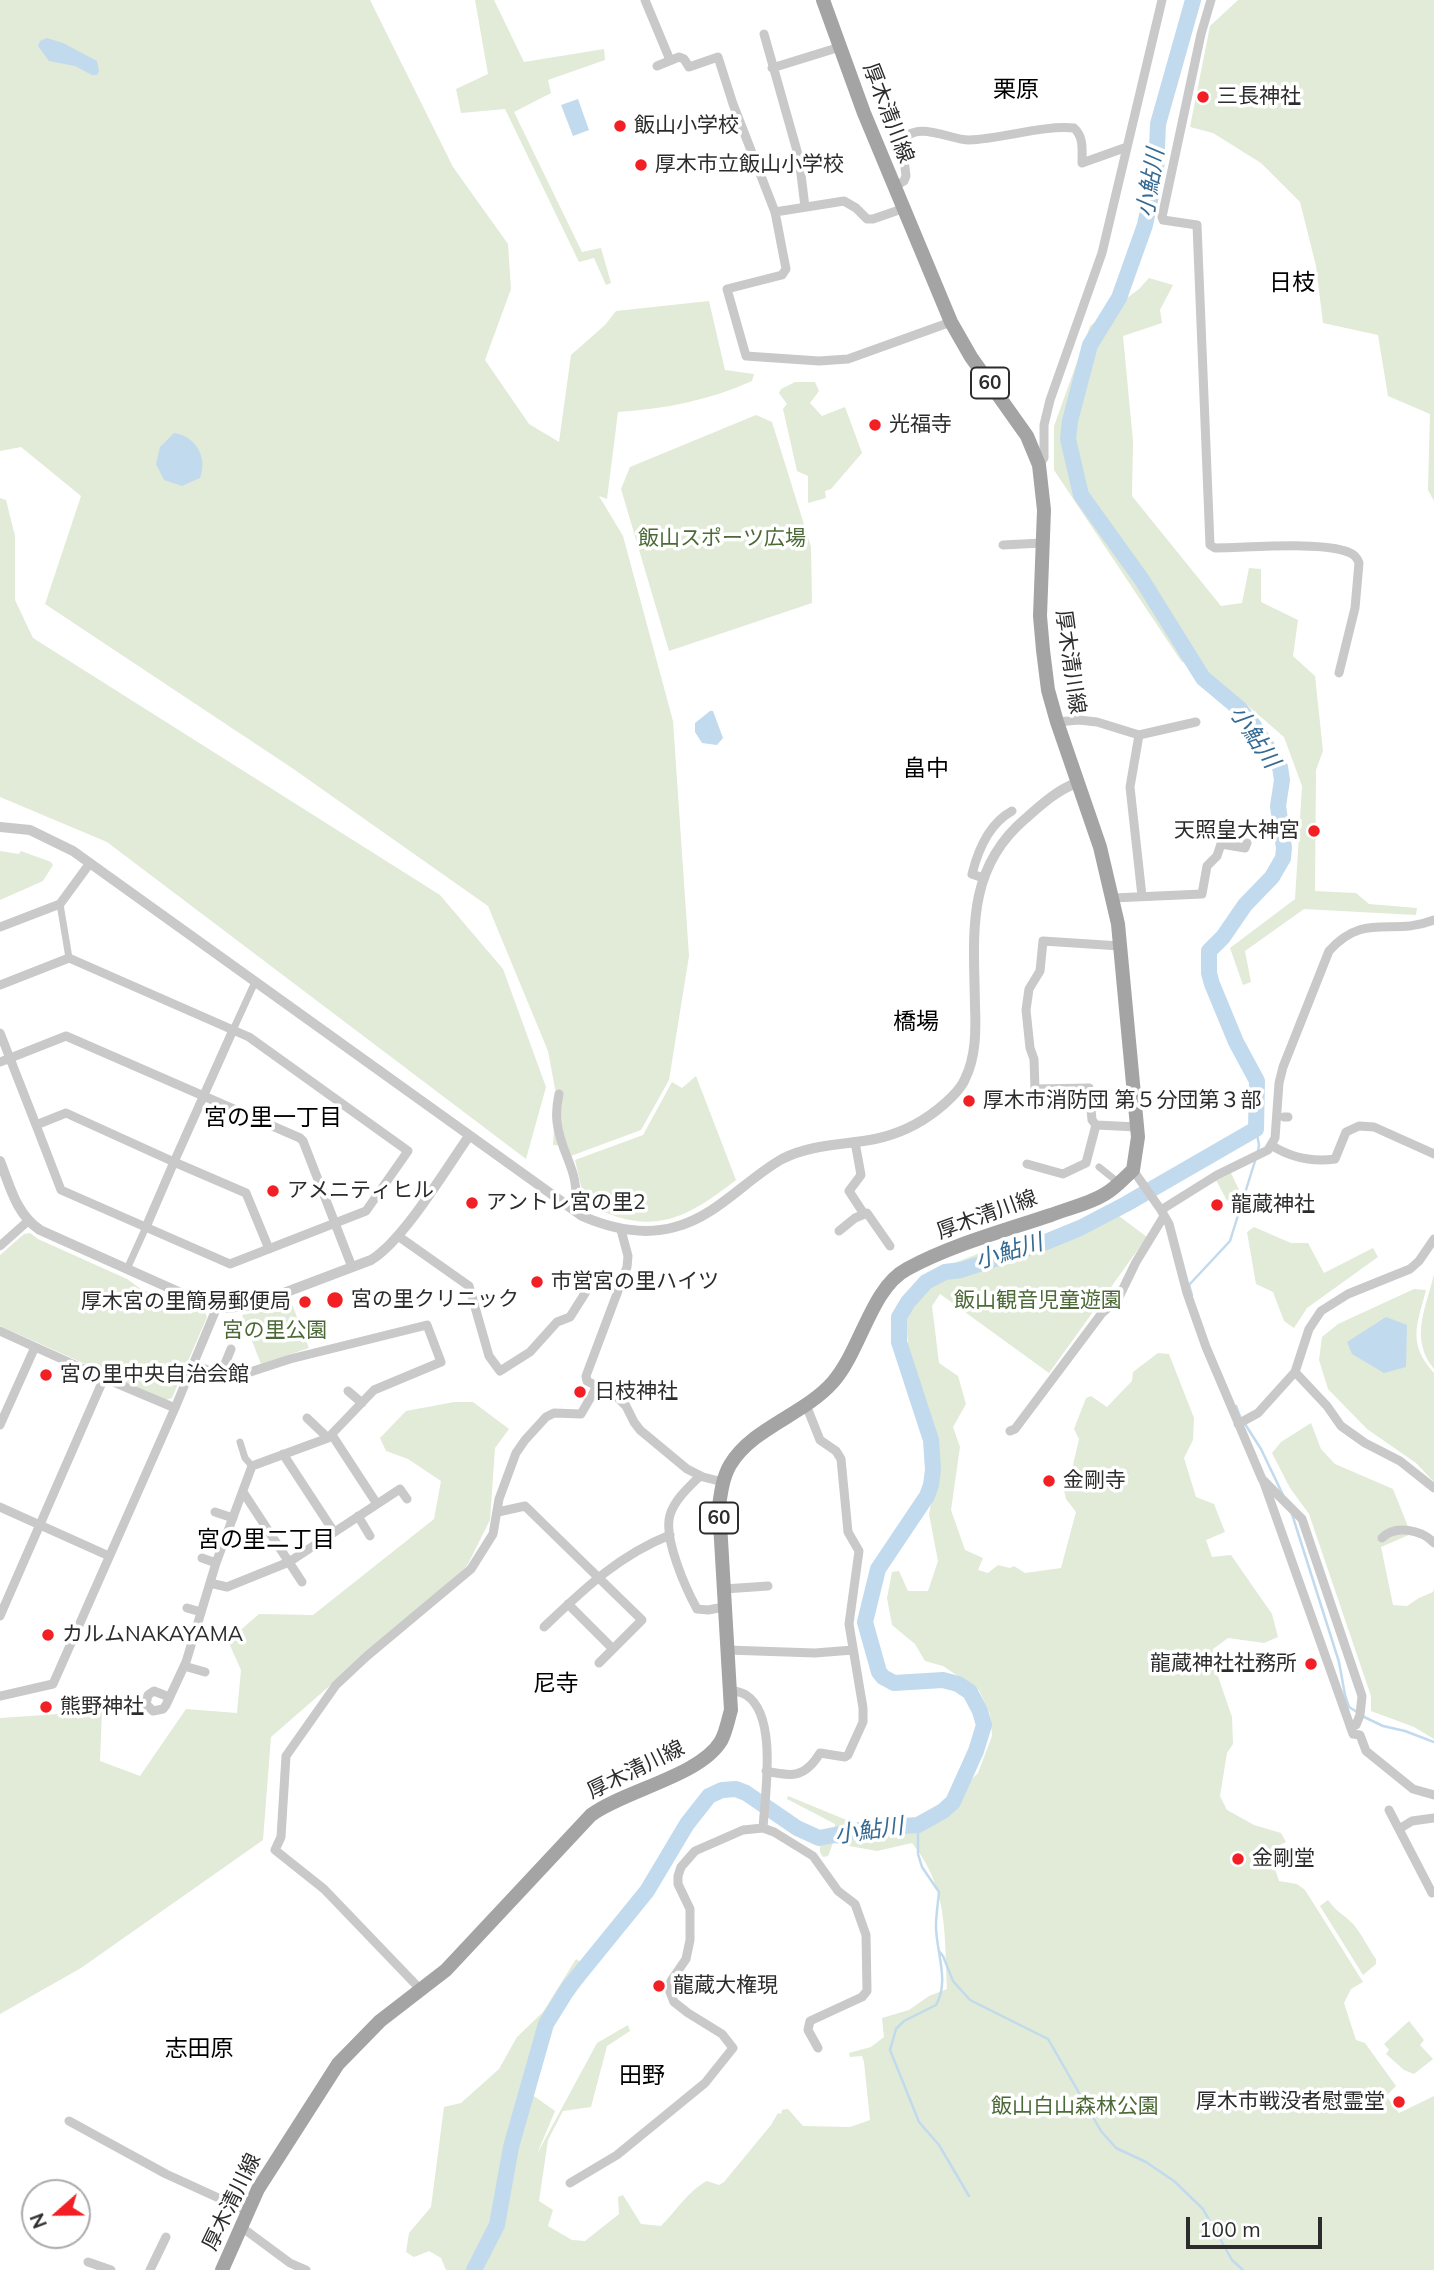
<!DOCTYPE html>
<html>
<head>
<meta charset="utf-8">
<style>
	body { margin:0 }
	#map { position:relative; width:1434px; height:2270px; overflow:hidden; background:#fff; font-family:Mulish,sans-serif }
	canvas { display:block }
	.north { position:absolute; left:21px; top:2179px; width:70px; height:70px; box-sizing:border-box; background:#fff; border:2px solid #ababab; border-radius:50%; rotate:249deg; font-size:19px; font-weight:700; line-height:28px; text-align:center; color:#2c2c2c }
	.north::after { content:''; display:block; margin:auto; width:24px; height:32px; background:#f21f25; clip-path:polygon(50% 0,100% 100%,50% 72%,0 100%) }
	.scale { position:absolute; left:1186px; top:2217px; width:136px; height:32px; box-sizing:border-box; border:4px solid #2c2c2c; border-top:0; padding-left:9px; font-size:21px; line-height:24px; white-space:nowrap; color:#2c2c2c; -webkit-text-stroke:5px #fff; paint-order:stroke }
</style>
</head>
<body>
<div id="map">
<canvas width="1434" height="2270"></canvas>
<div class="north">N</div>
<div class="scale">100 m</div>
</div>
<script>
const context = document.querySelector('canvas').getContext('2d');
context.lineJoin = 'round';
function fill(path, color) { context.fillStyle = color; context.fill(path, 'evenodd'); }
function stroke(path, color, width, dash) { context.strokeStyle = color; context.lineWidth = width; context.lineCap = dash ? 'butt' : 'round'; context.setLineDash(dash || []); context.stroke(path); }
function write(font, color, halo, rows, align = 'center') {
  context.font = font + ' Mulish,"Noto Sans JP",sans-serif'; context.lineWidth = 7; context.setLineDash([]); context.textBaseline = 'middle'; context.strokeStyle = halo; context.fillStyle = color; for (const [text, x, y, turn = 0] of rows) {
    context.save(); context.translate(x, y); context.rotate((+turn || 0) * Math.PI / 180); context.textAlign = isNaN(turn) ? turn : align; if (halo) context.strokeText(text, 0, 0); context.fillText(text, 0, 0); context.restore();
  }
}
const green = new Path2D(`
	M 0,0 L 370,0 L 453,167 L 508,244 L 511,289 L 485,360 L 529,424 L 559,442 L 571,355 L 605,325 L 616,311 L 709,301 L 725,370 L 754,374 L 752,381 C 710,400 665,409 618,412 L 607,499 L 599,496 L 623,536 L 673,721 L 689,956 L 669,1080 L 641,1130 L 568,1157 L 566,1146 L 553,1145 L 554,1125 L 559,1110 L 548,1051 L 488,906 L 292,768 L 45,604 L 81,496 L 21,447 L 0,451 Z
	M 475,0 L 494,0 L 524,62 L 604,49 L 605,60 L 548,80 L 551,93 L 514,112 L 582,252 L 601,248 L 611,283 L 606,285 L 594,258 L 579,262 L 505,109 L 461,113 L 456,89 L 488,74 Z
	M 1238,0 L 1434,0 L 1434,501 L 1428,490 L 1430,414 L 1388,396 L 1378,335 L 1323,323 L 1316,266 L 1300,202 L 1261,163 L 1213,133 L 1190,127 L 1210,26 Z
	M 1149,278 L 1173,285 L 1160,310 L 1162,323 L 1123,336 L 1133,441 L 1132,496 L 1221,606 L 1242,603 L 1249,568 L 1261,569 L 1261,602 L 1298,620 L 1293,656 L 1315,676 L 1323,751 L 1316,770 L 1315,891 L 1356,893 L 1369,904 L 1417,908 L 1416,915 L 1304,909 L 1245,951 L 1251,982 L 1243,985 L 1230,948 L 1295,899 L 1302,786 L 1284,737 L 1240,699 L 1181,661 L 1054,470 L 1054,426 L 1090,326 L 1139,289 Z
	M 795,382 L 815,382 L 819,391 L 810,403 L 822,416 L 845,407 L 862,453 L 831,489 L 825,491 L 826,498 L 808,503 L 808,476 L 797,471 L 783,409 L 787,404 L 779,393 L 781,389 Z
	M 756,415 L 772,422 L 811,547 L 812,603 L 669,651 L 621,489 L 630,467 Z
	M 0,498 L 6,500 L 15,536 L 15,600 L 33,638 L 440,895 L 503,969 L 546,1087 L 526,1159 L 107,842 L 0,797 Z
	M 0,851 L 19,854 L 21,851 L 51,862 L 53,865 L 43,881 L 0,900 Z
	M 696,1076 L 736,1180 C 682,1222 649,1237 585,1203 L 575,1160 L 643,1135 L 672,1082 L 682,1088 Z
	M 1231,1173 L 1248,1209 L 1240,1213 L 1234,1198 L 1227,1201 L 1216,1180 Z
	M 1115,1213 L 1147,1237 L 1049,1373 L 940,1294 L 932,1306 L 939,1363 L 958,1376 L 966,1404 L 953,1427 L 960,1447 L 951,1510 L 965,1550 L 983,1558 L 978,1570 L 988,1573 L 998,1565 L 1010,1568 L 1014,1566 L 1025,1573 L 1061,1568 L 1076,1512 L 1066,1499 L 1063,1486 L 1073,1465 L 1079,1439 L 1074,1429 L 1086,1398 L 1091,1396 L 1107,1407 L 1132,1381 L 1133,1372 L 1158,1353 L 1169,1354 L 1194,1418 L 1193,1440 L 1184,1458 L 1196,1497 L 1214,1504 L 1225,1532 L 1206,1540 L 1212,1557 L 1231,1555 L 1272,1614 L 1278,1637 L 1264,1643 L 1228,1638 L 1213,1649 L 1212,1659 L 1232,1717 L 1233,1744 L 1227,1753 L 1220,1796 L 1227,1810 L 1254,1825 L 1281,1833 L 1286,1842 L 1269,1850 L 1279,1881 L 1297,1884 L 1305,1890 L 1363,1982 L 1351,1989 L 1344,2003 L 1356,2040 L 1365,2043 L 1396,2086 L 1386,2096 L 1399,2113 L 1434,2096 L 1434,2270 L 446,2270 L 441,2258 L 429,2251 L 414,2257 L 406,2252 L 409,2233 L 431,2207 L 444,2107 L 461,2103 L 499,2069 L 517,2037 L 543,2012 L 576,1959 L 592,1969 L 574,1995 L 561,2001 L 521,2095 L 531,2094 L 555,2111 L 537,2154 L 597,2043 L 628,2025 L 630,2031 L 607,2046 L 591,2107 L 563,2111 L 548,2140 L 539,2201 L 553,2210 L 548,2226 L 572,2240 L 585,2241 L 619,2214 L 618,2197 L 623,2195 L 641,2224 L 661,2226 C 676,2211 689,2190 707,2181 L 719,2185 L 724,2182 L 771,2125 L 778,2113 L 781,2114 L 782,2110 L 788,2109 L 803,2126 L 850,2127 L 870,2120 L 864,2062 L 862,2056 L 850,2057 L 849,2053 L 871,2047 L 884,2037 L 882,2018 L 909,2010 L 929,1996 L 947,1989 C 944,1934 949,1889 912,1843 L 877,1851 L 833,1843 L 828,1856 L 823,1857 L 820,1852 L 820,1844 L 834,1835 L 835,1824 L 787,1799 L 788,1796 L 871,1830 L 912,1821 L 942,1809 L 978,1773 L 992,1736 L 990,1714 L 979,1690 L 943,1666 L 925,1661 L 915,1644 L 892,1625 L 887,1598 L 892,1572 L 899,1571 L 908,1591 L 928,1591 L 938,1561 L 929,1514 L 938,1465 L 911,1380 L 904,1297 L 921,1276 L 985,1251 L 1004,1260 Z
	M 1254,1227 L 1291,1243 L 1308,1243 L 1324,1273 L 1373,1248 L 1378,1257 L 1307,1308 L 1294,1328 L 1284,1321 L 1273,1292 L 1256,1284 L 1247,1232 Z
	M 30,1233 L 38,1239 L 127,1279 L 141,1289 L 161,1298 L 178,1301 L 205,1312 L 207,1317 L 172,1398 L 166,1400 L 0,1326 L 0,1255 L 24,1234 Z
	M 1434,1274 L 1434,1369 C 1409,1338 1426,1309 1434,1274 Z
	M 1414,1289 L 1426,1290 C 1417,1325 1407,1343 1434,1373 L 1434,1482 L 1416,1463 L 1367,1429 L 1328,1389 L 1319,1360 L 1322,1337 L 1338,1324 Z
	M 290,1299 L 309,1348 L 261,1364 L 242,1315 L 257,1312 Z
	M 454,1402 L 473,1402 L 509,1429 L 495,1448 L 490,1520 L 467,1566 L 271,1737 L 263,1840 L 81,1968 L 0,2014 L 0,1718 L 102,1711 L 100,1761 L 140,1776 L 186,1709 L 237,1713 L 241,1670 L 228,1641 L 259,1614 L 313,1615 L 434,1519 L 441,1481 L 408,1459 L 386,1451 L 380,1438 L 406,1411 Z
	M 1311,1423 L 1321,1449 L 1335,1464 L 1393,1489 L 1411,1534 L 1381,1547 L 1393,1605 L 1407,1606 L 1419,1598 L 1433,1592 L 1434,1589 L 1434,1739 L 1414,1727 L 1371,1711 L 1371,1696 L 1309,1514 L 1290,1488 L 1272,1453 L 1281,1442 Z
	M 1328,1900 C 1337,1913 1344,1914 1353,1924 C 1362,1934 1368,1948 1376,1959 L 1376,1964 L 1363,1975 L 1320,1906 Z
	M 1409,2021 L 1424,2040 L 1420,2045 L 1433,2059 L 1414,2074 L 1404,2070 L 1386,2054 L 1389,2050 L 1384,2044 Z`);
const water = new Path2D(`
	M 47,38 L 63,43 L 97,61 L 99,71 L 97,75 L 92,75 L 75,66 L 49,61 L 38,46 L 40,41 Z
	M 578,99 L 589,130 L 573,136 L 561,105 Z
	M 174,433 C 196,436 208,458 200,478 L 182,486 L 164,480 L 156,464 L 160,447 Z
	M 710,711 L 713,711 L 723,738 L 717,745 L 702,743 L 695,732 L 695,723 Z
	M 1386,1317 L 1407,1325 L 1406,1367 L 1384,1373 L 1352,1354 L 1347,1342 Z`);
const stream = new Path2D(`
	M 1256,1129 L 1259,1145 L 1258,1151
	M 1192,1295 L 1189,1285 L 1230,1241 L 1255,1161
	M 1236,1406 L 1241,1419
	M 1245,1424 L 1261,1449 L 1283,1495
	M 1292,1514 L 1339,1662 L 1345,1695 L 1349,1707 L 1357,1712
	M 1362,1716 L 1383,1726 L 1405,1731 L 1434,1742
	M 918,1825 L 918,1854 L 922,1867 L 939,1892 C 938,1903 936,1915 936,1926 C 936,1952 950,1981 936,2005 L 904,2021 L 896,2029 L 890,2050 L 919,2122 L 939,2145 L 969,2196
	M 939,1951 L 943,1956 L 953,1981 L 970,2000 L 1048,2039 L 1101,2131 L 1116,2148 L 1146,2162 L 1174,2181 L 1203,2209 L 1232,2260 L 1243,2270`);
const river = new Path2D(`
	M 474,2270 L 497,2225 L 511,2147 L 546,2024 L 569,1987 L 647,1891 L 687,1824 L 709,1796 L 722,1790 L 736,1789 L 746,1793 L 797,1828 L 819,1838 L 870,1828 L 918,1825 L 943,1811 L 953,1802 L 976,1751 L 984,1725 L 980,1711 L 970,1692 L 958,1684 L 943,1680 L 894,1683 L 883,1677 L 879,1672 L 865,1622 L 878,1569 L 927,1496 L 931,1485 L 933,1470 L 931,1440 L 899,1342 L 899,1317 L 908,1302 L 926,1282 L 945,1272 L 961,1270 L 1036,1246 L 1080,1228 L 1126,1204 L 1256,1129 L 1257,1081 L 1236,1042 L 1212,984 L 1209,973 L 1209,951 L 1223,937 L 1245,905 L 1272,877 L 1283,858 L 1284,848 L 1278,806 L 1282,780 L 1280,767 L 1254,726 L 1240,709 L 1203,678 L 1142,580 L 1081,495 L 1068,439 L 1070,421 L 1090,345 L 1119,298 L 1145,225 L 1156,172 L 1158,124 L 1193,0`);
const pedestrian = new Path2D(`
	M 60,904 L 69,958
	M 233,1030 L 255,982
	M 1099,1167 L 1119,1183
	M 127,1269 L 146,1227
	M 240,1442 L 245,1458 L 252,1466`);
const minor = new Path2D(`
	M 645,0 L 670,60
	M 1211,0 L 1201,34 L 1162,217 L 1163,220 L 1197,225 L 1210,545 L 1215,548 C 1246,548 1322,541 1348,552 C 1354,554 1357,557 1359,563 L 1355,608 L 1339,673
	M 764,34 L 799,158 L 805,207
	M 657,66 L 679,57 L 684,59 L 689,67 L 718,57 L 733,104 L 775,212 L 786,269 L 782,275 L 727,289 L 746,356 L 819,361 L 848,359 L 951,322
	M 772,68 L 840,47
	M 894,187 L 904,181 L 906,176 L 902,142 C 915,119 950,140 969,140 C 1002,139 1042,125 1074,128 C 1084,137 1082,150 1082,163 L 1127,147
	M 775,212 L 844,201 L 856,208 L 867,219 L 873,219 L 902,209
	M 1039,465 L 1044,458 L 1044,425 L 1050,400 L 1102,253 L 1162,0
	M 1003,545 L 1042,543
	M 1057,722 L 1079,720 L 1097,722 L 1139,735 L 1196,722
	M 1139,735 L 1130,787 L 1142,896
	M 983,878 L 972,874 C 978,850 990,823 1012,811
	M 1113,898 L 1202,894 L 1207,866 L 1217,856 L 1221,844 L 1245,848 L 1247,843
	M 0,927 L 60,904 L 90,863
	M 0,985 L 69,958 L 249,1037 L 408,1151 L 366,1211 L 230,1264 L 61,1190 L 36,1125 L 66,1113 L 174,1162 L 233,1030
	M 0,1033 L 36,1125
	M 0,1062 L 66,1036 L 300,1138 L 303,1141 L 352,1267
	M 559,1094 C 557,1103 556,1113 557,1122 C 561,1157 582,1171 574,1210
	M 1284,1117 L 1288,1117
	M 1096,1125 L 1092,1120 L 1089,1088 L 1035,1089 L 1034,1059 L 1030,1048 L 1026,1010 L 1029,989 L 1040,971 L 1043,941 L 1120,946
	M 855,1142 L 861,1175 L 849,1191 L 864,1214
	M 1271,1145 C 1291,1158 1312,1162 1335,1159 L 1346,1132 L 1359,1126 L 1374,1127 L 1434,1154
	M 1027,1164 L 1063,1174 L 1086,1163 L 1096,1125 L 1137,1127
	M 1133,1170 L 1161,1210 L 1217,1175 L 1268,1150 L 1275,1138 L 1279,1083 L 1283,1067 L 1329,951 C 1365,911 1392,937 1434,920
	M 1161,1210 L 1169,1224 L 1187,1293 L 1206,1347 L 1262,1479 L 1302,1519 L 1362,1696 L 1360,1715 L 1356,1725 L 1350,1726
	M 146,1227 L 174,1162 L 246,1193 L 269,1249
	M 621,1230 L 628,1256 L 627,1267 L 586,1376 L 587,1381 L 617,1397 L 626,1406 L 634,1422 L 640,1430 L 687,1469 L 703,1477 L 723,1482
	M 839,1231 L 855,1218 L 867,1213 L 890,1246
	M 398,1236 L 469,1286 L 489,1356 L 500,1371 L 530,1352 L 557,1322 L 570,1317 L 594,1279
	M 0,1246 L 28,1221
	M 0,1331 L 35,1347
	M 1295,1372 L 1327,1406 L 1341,1426 L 1365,1443 L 1400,1461 L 1434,1488
	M 220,1376 L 231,1349
	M 348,1391 L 362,1403
	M 307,1418 L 328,1438
	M 1238,1424 L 1258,1413 L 1295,1372 L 1309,1329 L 1321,1311 L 1348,1294 L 1410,1269 L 1419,1261 L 1434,1239
	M 0,1425 L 35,1347 L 104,1378
	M 1010,1431 L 1015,1429 L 1102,1313 L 1118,1299 L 1136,1262 L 1164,1216
	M 332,1435 L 377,1504
	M 283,1454 L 334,1532
	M 700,1476 C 689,1487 675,1499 670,1515 C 663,1538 686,1589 697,1609 L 708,1610 L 724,1607
	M 1263,1480 L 1353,1734 L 1360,1735 L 1366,1751 L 1413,1789 L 1434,1795
	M 243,1492 L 302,1582
	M 0,1507 L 109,1556
	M 215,1512 L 233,1518
	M 498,1512 L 525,1506 L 642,1620 L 599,1663
	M 358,1516 L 370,1536
	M 1382,1538 C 1395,1524 1422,1530 1434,1543
	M 202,1558 L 216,1563
	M 210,1583 L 227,1587 L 289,1562 L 400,1489 L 407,1499
	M 724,1589 L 768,1586
	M 568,1604 L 613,1649
	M 187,1608 L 201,1612
	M 0,1616 L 104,1378 L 175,1408
	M 544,1627 C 583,1590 619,1555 670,1535
	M 727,1650 L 815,1653 L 853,1650
	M 184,1666 L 205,1672
	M 730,1690 C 734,1691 741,1692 746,1695 C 778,1715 765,1795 763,1828
	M 0,1696 L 53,1684 L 175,1408 L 217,1307
	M 169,1697 L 154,1691 L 148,1695 L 146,1704 L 153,1711 L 163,1709 L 166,1705 L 186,1662 L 216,1563 L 252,1466 L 328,1438 L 374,1390 L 441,1362 L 427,1325 L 290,1359 L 238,1376 L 221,1376 L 194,1364
	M 766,1771 C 792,1777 805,1778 820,1753 L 845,1757 L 848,1755 L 863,1722 L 863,1708 L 849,1624 L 859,1551 L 848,1532 L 841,1459 L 836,1451 L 820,1440 L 806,1405
	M 1389,1810 L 1432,1893
	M 1399,1829 L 1412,1821 L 1434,1818
	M 421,1990 L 324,1889 L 275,1850 L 281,1837 L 286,1756 L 336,1685 L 367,1656 L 471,1569 L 493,1534 L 499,1499 L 516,1453 L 525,1440 L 546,1417 L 554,1413 L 581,1414 L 596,1388
	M 69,2121 L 166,2174 L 247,2211
	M 570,2183 L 617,2155 L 705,2083 L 733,2048 L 722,2034 L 688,2013 L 674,2002 L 670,1992 L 671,1981 L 686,1959 L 690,1940 L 690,1909 L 678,1884 L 678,1876 L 681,1867 L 695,1851 L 743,1830 L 763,1828 L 774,1832 L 813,1856 L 838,1891 L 855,1904 L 866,1935 L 867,1991 L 862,1997 L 810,2021 L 808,2030 L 818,2048
	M 240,2226 L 290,2263 L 306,2270
	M 88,2262 L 111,2270
	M 150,2270 L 166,2237`);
const tertiary = new Path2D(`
	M 0,827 L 30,830 L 73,851 L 582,1216 C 612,1229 643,1236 675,1227 C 717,1216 745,1180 782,1159 C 811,1144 845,1145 875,1139 C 899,1134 918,1125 937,1110 C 947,1102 960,1091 965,1079 C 976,1057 976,1030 975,1006 C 974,936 965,870 1025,819 C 1041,805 1056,791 1076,783
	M 0,1161 C 10,1186 16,1214 40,1230 L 210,1306 L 227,1308 L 252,1305 L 371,1260 C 403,1241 446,1169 469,1136`);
const primary = new Path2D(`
	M 222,2270 L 258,2189 L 338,2064 L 380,2021 L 446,1970 L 591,1815 C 625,1790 700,1776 721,1741 C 726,1732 728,1720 731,1710 L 719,1506 C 721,1492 723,1477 730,1465 C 753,1427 804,1415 833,1382 C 861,1350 871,1288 907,1269 C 951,1245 1003,1231 1051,1215 C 1069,1208 1089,1204 1105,1194 C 1116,1188 1124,1178 1133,1170 L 1138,1137 L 1118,924 L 1100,847 L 1057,722 L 1048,690 L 1043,650 L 1040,616 L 1044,510 L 1039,465 L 1027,436 L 971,357 L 951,322 L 864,113 L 823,0`);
const markers = [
	[1203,97,7,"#f21f25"],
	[620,126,7,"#f21f25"],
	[641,165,7,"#f21f25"],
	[875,425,7,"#f21f25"],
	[1314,831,7,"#f21f25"],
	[969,1101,7,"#f21f25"],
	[273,1191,7,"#f21f25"],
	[472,1203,7,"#f21f25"],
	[1217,1205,7,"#f21f25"],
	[537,1282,7,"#f21f25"],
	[335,1300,9,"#f21f25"],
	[305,1302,7,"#f21f25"],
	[46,1375,7,"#f21f25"],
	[580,1392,7,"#f21f25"],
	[1049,1481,7,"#f21f25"],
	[48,1635,7,"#f21f25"],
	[1311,1664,7,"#f21f25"],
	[46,1707,7,"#f21f25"],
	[1238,1859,7,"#f21f25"],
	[659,1986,7,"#f21f25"],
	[1399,2102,7,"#f21f25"]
];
const shields = [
	[990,383,38],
	[719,1518,38]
];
const shieldNames = [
	["60",990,383],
	["60",719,1518]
];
const poiNames = [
	["三長神社",1217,97],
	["飯山小学校",634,126],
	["厚木市立飯山小学校",655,165],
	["光福寺",889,425],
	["天照皇大神宮",1300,831,"right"],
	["厚木市消防団 第５分団第３部",983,1101],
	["アメニティヒル",287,1191],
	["アントレ宮の里2",486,1203],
	["龍蔵神社",1231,1205],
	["市営宮の里ハイツ",551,1282],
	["宮の里クリニック",351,1300],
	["厚木宮の里簡易郵便局",291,1302,"right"],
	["宮の里中央自治会館",60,1375],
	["日枝神社",594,1392],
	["金剛寺",1063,1481],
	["カルムNAKAYAMA",62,1635],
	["龍蔵神社社務所",1297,1664,"right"],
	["熊野神社",60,1707],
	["金剛堂",1252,1859],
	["龍蔵大権現",673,1986],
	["厚木市戦没者慰霊堂",1385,2102,"right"]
];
const streetNames = [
	["厚木清川線",888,113,69],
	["厚木清川線",1070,662,82],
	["厚木清川線",987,1215,-20],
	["厚木清川線",636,1770,-26],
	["厚木清川線",232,2202,-64]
];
const parkNames = [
	["飯山スポーツ広場",722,539],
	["飯山観音児童遊園",1038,1301],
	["宮の里公園",275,1331],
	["飯山白山森林公園",1075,2107]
];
const neighbourhoodNames = [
	["栗原",1016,90],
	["日枝",1292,283],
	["畠中",926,769],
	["橋場",916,1022],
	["宮の里一丁目",273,1118],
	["宮の里二丁目",266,1540],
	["尼寺",556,1684],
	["志田原",199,2049],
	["田野",642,2076]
];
const waterNames = [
	["小鮎川",1151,183,-81],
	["小鮎川",1254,737,56],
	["小鮎川",1009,1252,-17],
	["小鮎川",869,1831,-8]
];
fill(green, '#e1ebd8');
fill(water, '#c2daed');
stroke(stream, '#c2daed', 2.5);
stroke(river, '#c2daed', 16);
stroke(pedestrian, '#c9c9c9', 7);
stroke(minor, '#c9c9c9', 9);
stroke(tertiary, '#c9c9c9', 10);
stroke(primary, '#a4a4a4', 14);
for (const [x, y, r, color] of markers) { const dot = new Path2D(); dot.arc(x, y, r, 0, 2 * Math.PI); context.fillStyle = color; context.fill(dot); stroke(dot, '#fff', 2.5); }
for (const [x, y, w] of shields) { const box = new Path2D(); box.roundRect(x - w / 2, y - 15.5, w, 31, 5); context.fillStyle = '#fff'; context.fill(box); stroke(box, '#2c2c2c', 2); }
write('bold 19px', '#2c2c2c', null, shieldNames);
write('21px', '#2c2c2c', '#fff', poiNames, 'left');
write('21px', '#2c2c2c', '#fff', streetNames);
write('21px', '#4c6a37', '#fff', parkNames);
write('23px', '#000', '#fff', neighbourhoodNames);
write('italic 23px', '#356a93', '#fff', waterNames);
</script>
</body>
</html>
